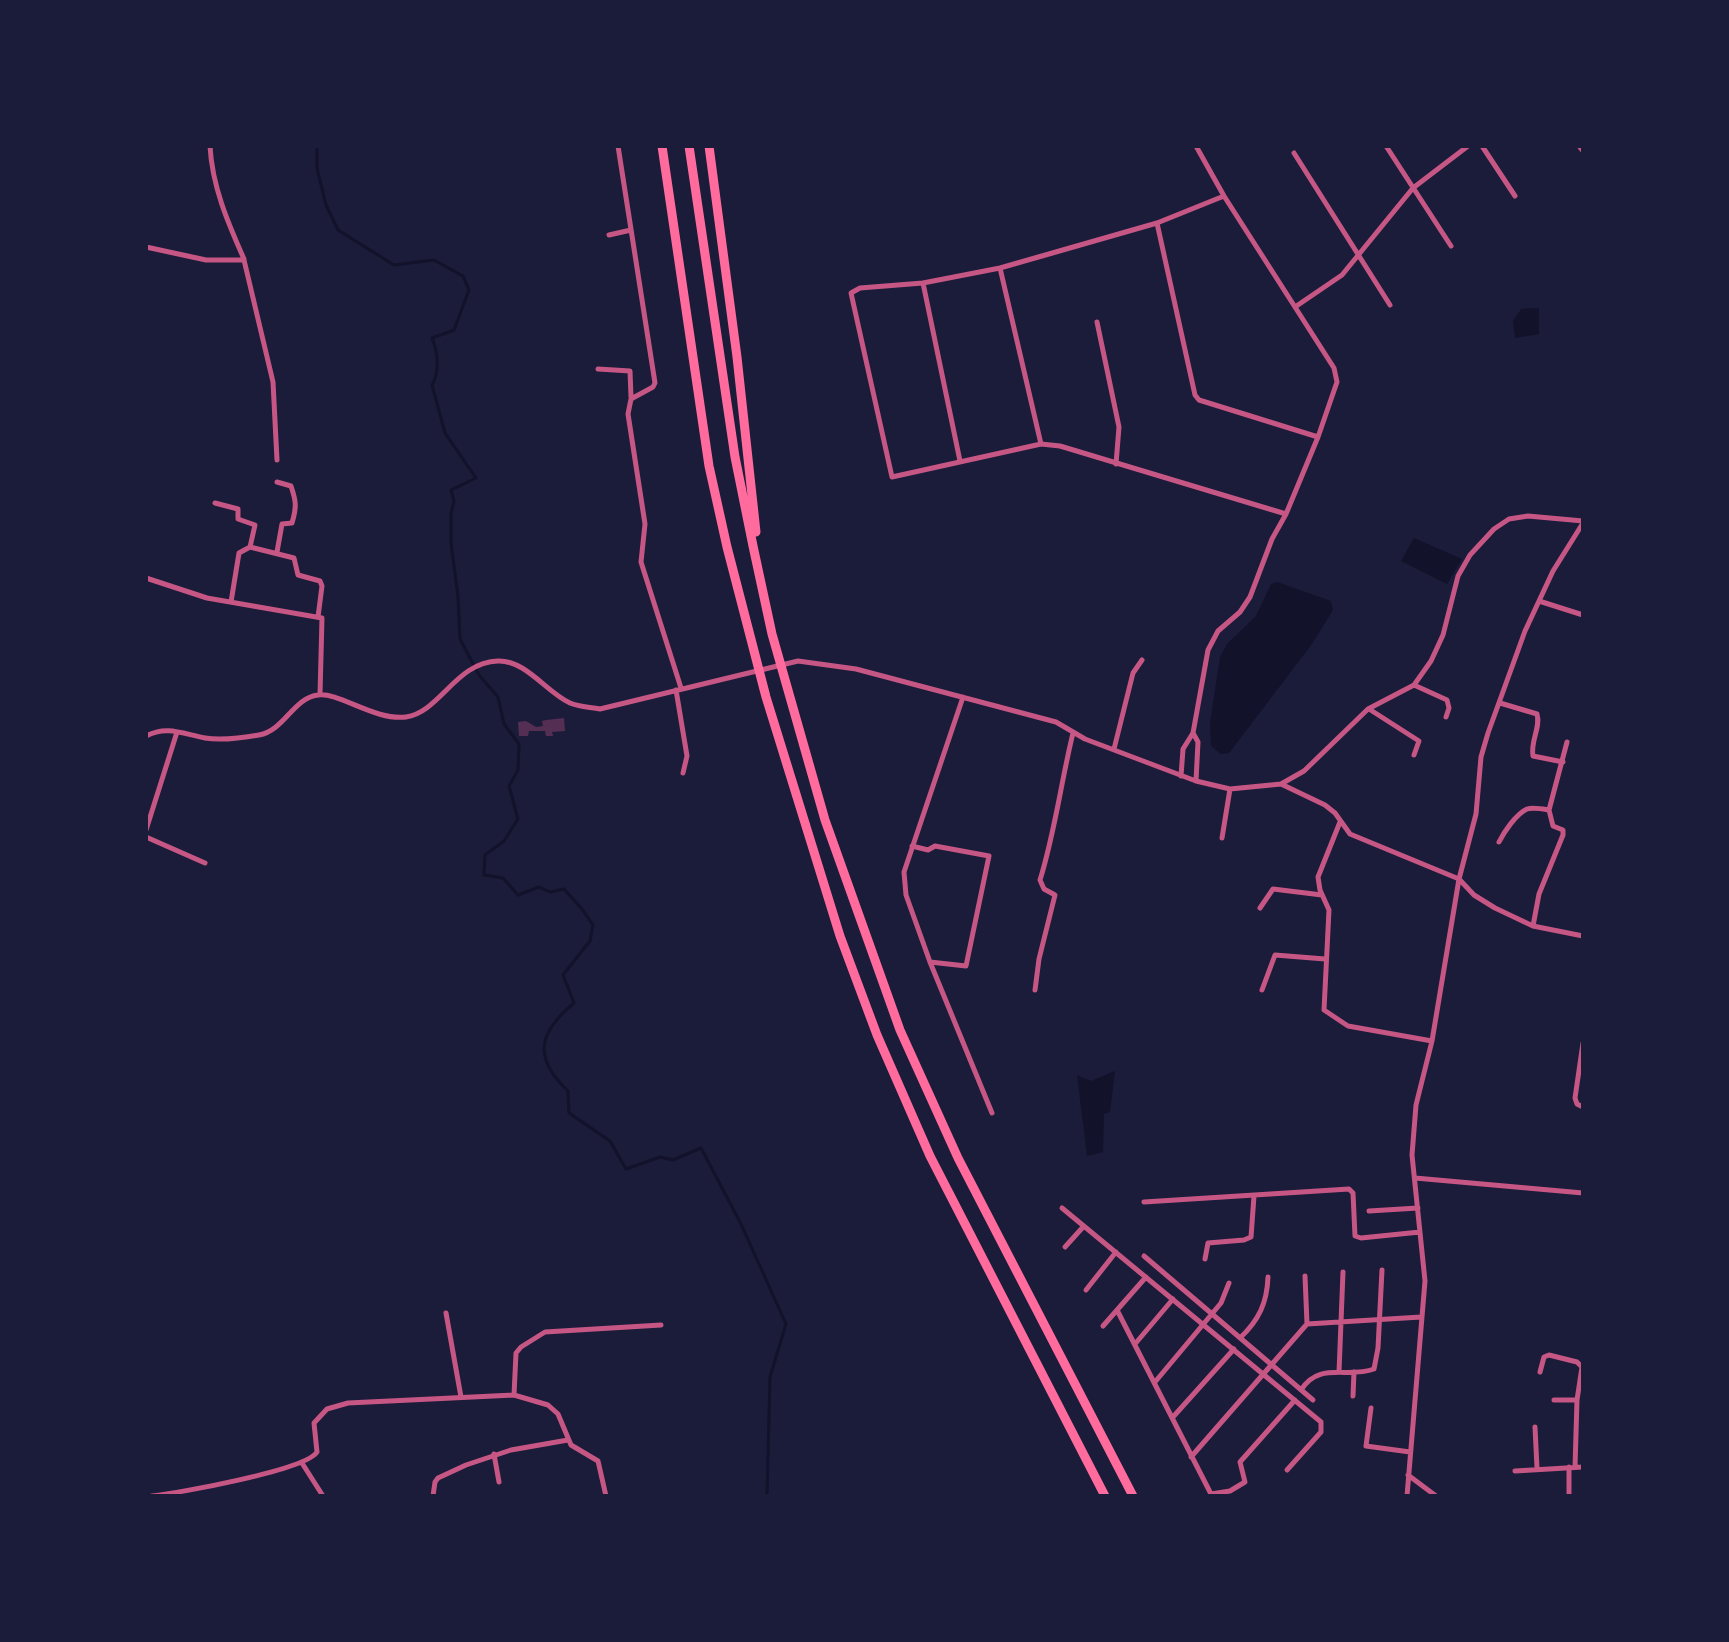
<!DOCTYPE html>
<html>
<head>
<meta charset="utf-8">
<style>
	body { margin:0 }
	#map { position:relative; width:1729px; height:1642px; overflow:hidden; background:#1b1b3a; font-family:"DejaVu Sans",sans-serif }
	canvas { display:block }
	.frame { position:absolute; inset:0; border:148px solid #1b1b3a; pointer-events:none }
</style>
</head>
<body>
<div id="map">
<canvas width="1729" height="1642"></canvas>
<div class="frame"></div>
</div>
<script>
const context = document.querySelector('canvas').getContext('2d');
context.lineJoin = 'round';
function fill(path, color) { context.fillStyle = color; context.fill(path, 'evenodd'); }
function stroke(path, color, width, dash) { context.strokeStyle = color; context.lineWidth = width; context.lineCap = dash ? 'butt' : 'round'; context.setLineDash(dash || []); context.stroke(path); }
const water = new Path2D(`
	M 1539,308 L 1539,334 L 1515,338 L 1513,321 L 1521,309 Z
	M 1414,538 L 1462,559 L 1447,584 L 1401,561 Z
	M 1277,582 L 1331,601 L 1333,610 L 1312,644 L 1229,753 L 1221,754 L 1211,746 L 1210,723 L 1220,657 L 1227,644 L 1256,616 L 1271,584 Z
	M 1115,1071 L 1110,1112 L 1104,1114 L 1103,1152 L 1087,1156 L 1077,1075 L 1091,1081 Z`);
const stream = new Path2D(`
	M 317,146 L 317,168 L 326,205 L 338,230 L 394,265 L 434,260 L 463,276 L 469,290 L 454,330 L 432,338 C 438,352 440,372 432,385 L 445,433 L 476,478 L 451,490 L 454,501 L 451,514 L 451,543 L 458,596 L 460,639 L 479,675 L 498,697 L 504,724 L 519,744 L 518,770 L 509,786 L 518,819 L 504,841 L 485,855 L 484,875 L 503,878 L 518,895 L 539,887 L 550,892 L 564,889 L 582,909 L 593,925 L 590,941 L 563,975 L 574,1003 C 539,1032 532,1057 568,1091 L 569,1113 L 610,1141 L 626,1169 L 660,1157 L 673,1160 L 701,1148 L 741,1224 L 786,1324 L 770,1377 L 767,1496`);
const building = new Path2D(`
	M 564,718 L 565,731 L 552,732 L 553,736 L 546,736 L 545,731 L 529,731 L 528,736 L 519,736 L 518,722 L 526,721 L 536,727 L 543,726 L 542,721 L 546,720 Z`);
const minor = new Path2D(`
	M 210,146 C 212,186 228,223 244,259
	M 618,146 L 655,383 L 653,387 L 631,399 L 628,414 L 645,524 L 641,562 L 681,688
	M 1386,146 L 1451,246
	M 1482,146 L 1515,196
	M 1579,146 L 1583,151
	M 1294,153 L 1390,305
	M 1224,196 L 1157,223 L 1000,268 L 923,283 L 860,288 L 851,293 L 892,477 L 1041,444 L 1060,446 L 1286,514
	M 1157,223 L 1195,395 L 1199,400 L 1318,437
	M 609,235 L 631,230
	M 146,247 L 206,260 L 244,260 L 273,382 L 277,460
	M 1000,268 L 1041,444
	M 923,283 L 960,461
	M 1295,307 L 1342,275 L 1413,188 L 1468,146
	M 1097,322 L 1119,427 L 1116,464
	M 598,369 L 630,371 L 631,397
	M 277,482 L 291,486 C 296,501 297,506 292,523 L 282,524 L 277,552
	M 215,503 L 238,509 L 238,519 L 255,525 L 250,547 L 239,553 L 231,602
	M 250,547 L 294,558 L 298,575 L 320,581 L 322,586 L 318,617
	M 146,578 L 207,598 L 322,618 L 320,694
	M 1539,601 L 1583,615
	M 1414,685 L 1447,700 L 1449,708 L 1446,717
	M 676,690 L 687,756 L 683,773
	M 963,697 L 904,872 L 906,895 L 930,962 L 992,1113
	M 1500,703 L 1537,714 C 1541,727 1530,742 1533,756 L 1563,762
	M 1369,709 L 1419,741 L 1414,755
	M 1193,733 L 1198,742 L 1196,781
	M 146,736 C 167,725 183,734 205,738 C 222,741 242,738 259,735 C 285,730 293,698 318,695 C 339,692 375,721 406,717 C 440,712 456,662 498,661 C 526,660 546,692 570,703 C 579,707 590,707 600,709 L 798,661 L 856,669 L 1056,722 L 1085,739 L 1196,781 L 1230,789 L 1281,784 L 1304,771 L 1368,709 L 1414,685 L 1431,661 L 1443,635 L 1458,576 L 1470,555 L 1494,529 L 1509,519 L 1528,516 L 1583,521
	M 1114,749 L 1133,673 L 1142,660
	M 1181,776 L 1183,749 L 1193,733 L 1208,650 L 1218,631 L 1240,612 L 1250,597 L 1272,539 L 1286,514 L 1318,437 L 1337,382 L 1334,368 L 1224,196 L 1196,146
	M 1281,784 L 1325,805 L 1335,813 L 1350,834 L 1459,879 L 1474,895 L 1495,908 L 1533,926 L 1583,936
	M 1340,822 L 1318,877 L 1320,890 L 1329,910 L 1324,1010 L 1348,1026 L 1432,1041
	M 146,830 L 177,732
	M 146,837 L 205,863
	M 1222,838 L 1230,789
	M 1499,842 C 1504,832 1516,814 1527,809 C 1533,807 1543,809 1549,810
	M 912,846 L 928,850 L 935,846 L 989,856 L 966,966 L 930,962
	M 1260,908 L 1273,889 L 1322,895
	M 1533,926 L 1539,894 L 1563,835 L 1563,830 L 1553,826 L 1549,810 L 1567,742
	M 1035,990 L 1039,959 L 1055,895 L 1044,889 L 1040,880 C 1055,832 1061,782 1073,733
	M 1262,990 L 1275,955 L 1325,959
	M 1583,1043 L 1575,1098 L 1577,1104 L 1583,1107
	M 1415,1178 L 1583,1193
	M 1144,1202 L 1349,1189 L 1353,1193 L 1355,1236 L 1361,1238 L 1420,1232
	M 1062,1208 L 1321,1422 L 1321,1432 L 1287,1470
	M 1369,1211 L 1418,1208
	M 1065,1247 L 1084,1226
	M 1144,1256 L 1313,1400
	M 1205,1259 L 1208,1243 L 1244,1240 L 1251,1237 L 1254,1196
	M 1305,1276 L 1307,1324
	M 1086,1290 L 1116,1252
	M 1117,1310 L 1211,1494 L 1230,1491 L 1245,1482 L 1240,1462 L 1295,1400
	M 446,1313 L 461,1397
	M 1103,1326 L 1146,1277
	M 1240,1338 C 1259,1320 1267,1303 1268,1277
	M 1135,1344 L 1173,1299
	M 1339,1372 L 1343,1272
	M 1540,1372 L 1544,1357 L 1549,1355 L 1577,1362 L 1582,1367 L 1577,1400 L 1575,1467
	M 1155,1382 L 1221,1303 L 1229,1283
	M 1301,1390 C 1319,1361 1347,1379 1374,1369 L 1378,1348 L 1382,1270
	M 514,1395 L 516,1353 L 521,1347 L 545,1332 L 661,1325
	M 1353,1396 L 1354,1372
	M 1554,1400 L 1577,1400
	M 1371,1408 L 1366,1446 L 1410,1452
	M 1173,1417 L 1234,1349
	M 1535,1427 L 1537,1468
	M 494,1454 L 499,1482
	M 1191,1457 L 1307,1324 L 1421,1317
	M 302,1463 L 323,1496
	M 1569,1467 L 1569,1496
	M 1515,1471 L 1583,1467
	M 1408,1475 L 1436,1496
	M 152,1496 C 179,1493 306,1470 317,1452 L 314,1423 L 327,1409 L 348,1403 L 514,1395 L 548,1405 L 558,1414 L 571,1445 L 598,1461 L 606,1496
	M 433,1496 L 435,1482 L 438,1478 L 466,1465 L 511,1450 L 568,1440
	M 1407,1496 L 1425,1281 L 1412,1155 L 1416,1105 L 1432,1041 L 1459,879 L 1476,814 L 1481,757 L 1488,733 L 1525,631 L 1553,571 L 1583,523`);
const motorway = new Path2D(`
	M 662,146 L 709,466 L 727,547 L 766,697 L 840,936 L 877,1035 L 930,1156 L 1105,1496
	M 689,146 L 735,457 L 753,546 L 772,634 L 825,820 L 900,1030 L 958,1158 L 1133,1496
	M 709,146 L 737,357 L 756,532`);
fill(water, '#12122b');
stroke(stream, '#12122b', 3);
fill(building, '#542f53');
stroke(minor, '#c65784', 5);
stroke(motorway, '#ff6b9d', 9);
</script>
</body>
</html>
